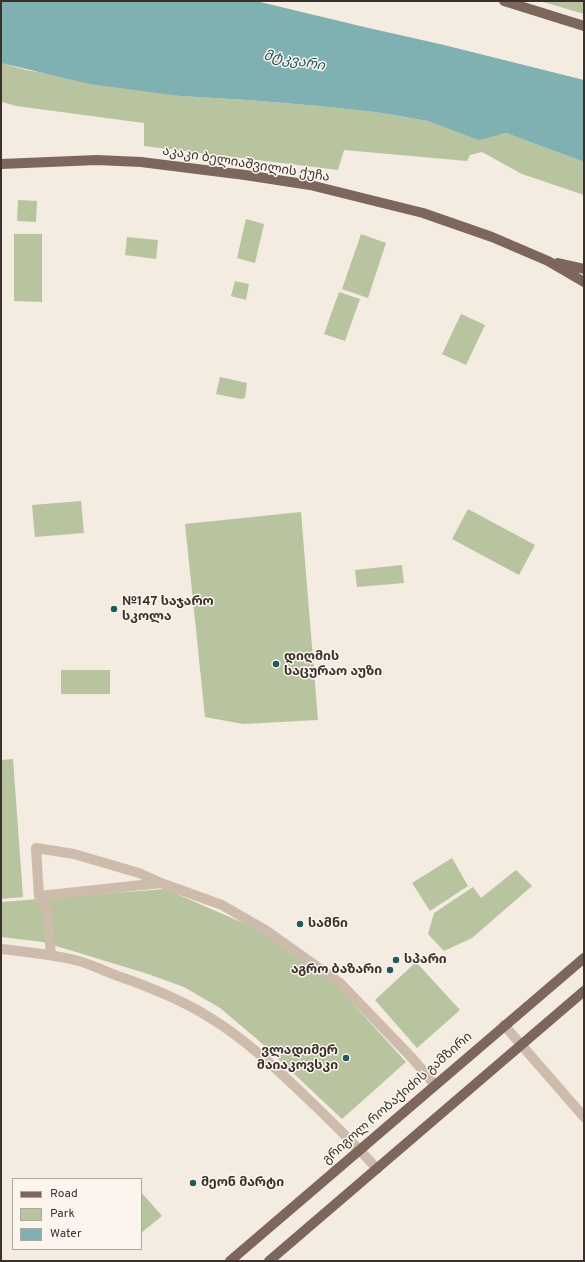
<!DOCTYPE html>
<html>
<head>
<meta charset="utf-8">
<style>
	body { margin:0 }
	#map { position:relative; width:585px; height:1262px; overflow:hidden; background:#f4ebe1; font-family:Overpass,sans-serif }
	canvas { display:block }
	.frame { position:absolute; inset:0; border:2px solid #3b302b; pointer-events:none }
	.legend { position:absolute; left:12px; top:1178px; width:130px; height:72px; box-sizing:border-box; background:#fbf5ee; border:1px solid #aea6a0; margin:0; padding:5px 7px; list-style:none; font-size:12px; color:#3b302b }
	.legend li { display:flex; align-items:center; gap:8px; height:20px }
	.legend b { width:20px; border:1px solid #aea6a0 }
</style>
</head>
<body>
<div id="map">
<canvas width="585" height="1262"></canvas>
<div class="frame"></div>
<ul class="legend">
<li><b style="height:5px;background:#7d675c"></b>Road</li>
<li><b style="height:11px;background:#b8c4a0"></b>Park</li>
<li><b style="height:11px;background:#7fb0b2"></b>Water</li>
</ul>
</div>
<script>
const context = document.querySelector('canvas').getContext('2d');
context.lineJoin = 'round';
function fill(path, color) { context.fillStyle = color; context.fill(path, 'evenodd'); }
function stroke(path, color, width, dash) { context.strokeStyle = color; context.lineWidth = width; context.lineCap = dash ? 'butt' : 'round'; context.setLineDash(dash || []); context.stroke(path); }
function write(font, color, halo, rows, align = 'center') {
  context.font = font + ' Overpass,"Noto Sans Georgian",sans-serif'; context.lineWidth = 3; context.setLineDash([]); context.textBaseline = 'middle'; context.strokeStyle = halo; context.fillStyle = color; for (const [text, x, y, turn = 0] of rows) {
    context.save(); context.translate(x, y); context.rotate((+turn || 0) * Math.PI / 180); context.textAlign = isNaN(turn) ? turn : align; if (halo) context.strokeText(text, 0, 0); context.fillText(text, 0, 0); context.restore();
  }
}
const green = new Path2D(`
	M 540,1 L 584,1 L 584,14 Z
	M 1,63 L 26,70 L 180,96 L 248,100 L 319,106 L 375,112 L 428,121 L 479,139 L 506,133 L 584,162 L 584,195 L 522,174 L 482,152 L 470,155 L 467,161 L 344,150 L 338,170 L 144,146 L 144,123 L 16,106 L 2,102 L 1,101 Z
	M 18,200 L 37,201 L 36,222 L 17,221 Z
	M 246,219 L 264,224 L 255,263 L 237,258 Z
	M 14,234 L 42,234 L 42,302 L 14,301 Z
	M 361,234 L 386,243 L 368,298 L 342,289 Z
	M 127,237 L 158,240 L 156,259 L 125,255 Z
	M 235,281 L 249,284 L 246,300 L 231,296 Z
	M 339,292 L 360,299 L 345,341 L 324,334 Z
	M 461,314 L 485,325 L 466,365 L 442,354 Z
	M 220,377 L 247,383 L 245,398 L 241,399 L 216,394 Z
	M 81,501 L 84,533 L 35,537 L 32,505 Z
	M 468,509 L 535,545 L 519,575 L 452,539 Z
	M 301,512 L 318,720 L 243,724 L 205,717 L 185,524 Z
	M 402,565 L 404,583 L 357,587 L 355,570 Z
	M 61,670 L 110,670 L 110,694 L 61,694 Z
	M 13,759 L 23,897 L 1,899 L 1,760 Z
	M 452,858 L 468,886 L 430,911 L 412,883 Z
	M 516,870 L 532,886 L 472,938 L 444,951 L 428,934 L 434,913 L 473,887 L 481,898 Z
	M 165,889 L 264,932 L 336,985 L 406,1062 L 342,1119 L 258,1040 L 220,1008 L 184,987 L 148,974 L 43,942 L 1,937 L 1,902 Z
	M 416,962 L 460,1010 L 417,1048 L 375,1000 Z
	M 141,1192 L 162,1216 L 141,1233 Z`);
const water = new Path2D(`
	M 1,1 L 256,1 L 360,26 L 444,45 L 584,80 L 584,162 L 506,133 L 479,140 L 428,121 L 375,112 L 319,106 L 248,100 L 180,96 L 90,84 L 1,63 Z`);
const minor = new Path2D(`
	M 39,896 L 161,883 L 222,905 L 267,931 L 340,983 L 413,1059 L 435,1085
	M 1,949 C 27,952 53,954 79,961 C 92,965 105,971 118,976 C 150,987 180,999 209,1017 C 245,1039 277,1069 307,1098 C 331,1121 355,1144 377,1169
	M 51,955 L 47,912 L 39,896 L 36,848 L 74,854 L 139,873 L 161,883
	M 504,1025 L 584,1117`);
const major = new Path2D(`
	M 504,1 L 584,26
	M 1,164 L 97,160 L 141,162 L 245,175 L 310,185 L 423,213 L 492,237 L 548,261 L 584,282
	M 558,263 L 584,269
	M 230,1261 L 584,958
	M 269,1261 L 584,991`);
const markers = [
	[114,609,4,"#1f5a5e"],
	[276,664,4,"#1f5a5e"],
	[300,924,4,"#1f5a5e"],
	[396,960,4,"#1f5a5e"],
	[390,970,4,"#1f5a5e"],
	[346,1058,4,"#1f5a5e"],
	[193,1183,4,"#1f5a5e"]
];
const streetNames = [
	["აკაკი ბელიაშვილის ქუჩა",246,165,9],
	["გრიგოლ რობაქიძის გამზირი",398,1099,-41]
];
const poiNames = [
	["№147 საჯარო",122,602],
	["სკოლა",122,617],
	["დიღმის",284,657],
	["საცურაო აუზი",284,672],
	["სამნი",308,924],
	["სპარი",404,960],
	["აგრო ბაზარი",382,970,"right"],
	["ვლადიმერ",338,1051,"right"],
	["მაიაკოვსკი",338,1066,"right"],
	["მეონ მარტი",201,1183]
];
const waterNames = [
	["მტკვარი",294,62,10]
];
fill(green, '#b8c4a0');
fill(water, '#7fb0b2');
stroke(minor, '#cdbbac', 10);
stroke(major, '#7d675c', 10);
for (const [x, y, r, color] of markers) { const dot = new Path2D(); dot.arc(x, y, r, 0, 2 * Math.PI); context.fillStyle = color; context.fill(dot); stroke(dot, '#fbf5ee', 1.5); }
write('13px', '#3b302b', '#fbf5ee', streetNames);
write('bold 13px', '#3b302b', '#fbf5ee', poiNames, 'left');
write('italic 14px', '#1f5a5e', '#fbf5ee', waterNames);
</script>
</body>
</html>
